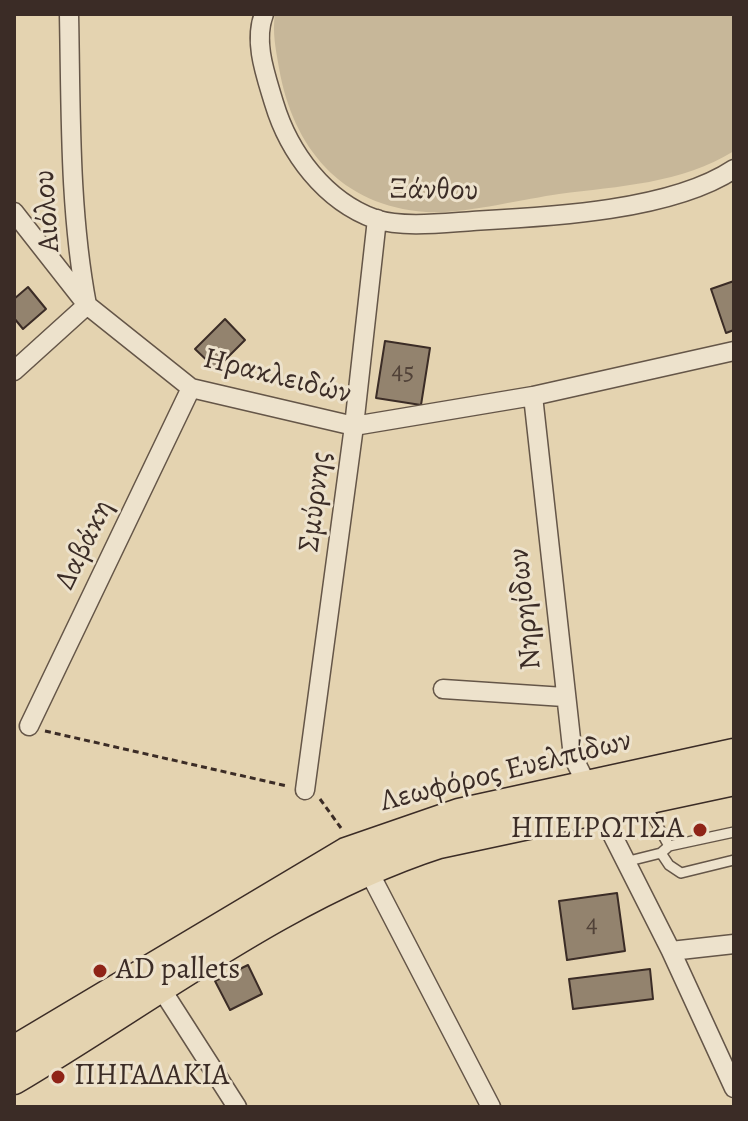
<!DOCTYPE html>
<html>
<head>
<meta charset="utf-8">
<style>
	body { margin:0 }
	#map { position:relative; width:748px; height:1121px; overflow:hidden; background:#e4d3b0; font-family:Alegreya,serif }
	canvas { display:block }
	.frame { position:absolute; inset:0; border:16px solid #3b2c26; pointer-events:none }
</style>
</head>
<body>
<div id="map">
<canvas width="748" height="1121"></canvas>
<div class="frame"></div>
</div>
<script>
const context = document.querySelector('canvas').getContext('2d');
context.lineJoin = 'round';
function fill(path, color) { context.fillStyle = color; context.fill(path, 'evenodd'); }
function stroke(path, color, width, dash) { context.strokeStyle = color; context.lineWidth = width; context.lineCap = dash ? 'butt' : 'round'; context.setLineDash(dash || []); context.stroke(path); }
function write(font, color, halo, rows, align = 'center') {
  context.font = font + ' Alegreya,serif'; context.lineWidth = 6; context.setLineDash([]); context.textBaseline = 'middle'; context.strokeStyle = halo; context.fillStyle = color; for (const [text, x, y, turn = 0] of rows) {
    context.save(); context.translate(x, y); context.rotate((+turn || 0) * Math.PI / 180); context.textAlign = isNaN(turn) ? turn : align; if (halo) context.strokeText(text, 0, 0); context.fillText(text, 0, 0); context.restore();
  }
}
const green = new Path2D(`
	M 275,14 L 734,14 L 734,151 C 681,184 619,186 559,194 C 524,199 458,215 426,212 C 341,206 293,148 279,68 C 276,51 272,32 275,14 Z`);
const building = new Path2D(`
	M 734,281 L 734,330 L 726,333 L 711,289 Z
	M 28,287 L 46,309 L 23,329 L 14,318 L 14,299 Z
	M 225,319 L 245,340 L 216,369 L 195,349 Z
	M 385,341 L 430,348 L 421,405 L 376,398 Z
	M 617,893 L 625,951 L 567,960 L 559,901 Z
	M 248,965 L 262,994 L 230,1010 L 215,981 Z
	M 650,969 L 653,999 L 573,1009 L 569,979 Z`);
const path = new Path2D(`
	M 45,731 L 287,786
	M 320,799 L 341,828`);
const service = new Path2D(`
	M 645,803 L 669,846
	M 734,832 L 669,846 L 661,853 L 669,865 L 681,873 L 734,860
	M 625,862 L 661,853`);
const minor = new Path2D(`
	M 264,14 C 253,42 266,76 274,103 C 289,153 325,201 375,219 C 403,228 443,223 473,221 C 548,217 671,211 734,169
	M 14,212 L 87,305 L 191,388 L 354,426 L 533,396 L 734,351
	M 14,371 L 87,305 C 69,210 71,111 69,14
	M 533,396 L 573,757 L 671,951 L 734,1088
	M 443,689 L 564,697
	M 29,726 L 191,388
	M 305,790 L 354,426 L 377,219
	M 368,870 L 491,1107
	M 671,951 L 734,944
	M 162,990 L 237,1107`);
const primary = new Path2D(`
	M 14,1050 L 346,852 L 459,813 L 734,753
	M 14,1080 C 151,999 287,893 439,844 L 734,781`);
const markers = [
	[700,830,8,"#8f2418"],
	[100,971,8,"#8f2418"],
	[58,1077,8,"#8f2418"]
];
const numberNames = [
	["45",403,373],
	["4",592,926]
];
const streetNames = [
	["Ξάνθου",434,191,1],
	["Αιόλου",48,211,-94],
	["Ηρακλειδών",277,377,14],
	["Σμύρνης",316,502,-83],
	["Δαβάκη",85,545,-64],
	["Νηρηίδων",526,609,-96],
	["Λεωφόρος Ευελπίδων",506,772,-14]
];
const poiNames = [
	["ΗΠΕΙΡΩΤΙΣΑ",684,830,"right"],
	["AD pallets",116,971],
	["ΠΗΓΑΔΑΚΙΑ",74,1077]
];
fill(green, '#c7b799');
fill(building, '#93836e');
stroke(building, '#3b2c26', 2);
stroke(service, '#655648', 12);
stroke(minor, '#655648', 21);
stroke(primary, '#3b2c26', 31);
stroke(path, '#3b2c26', 3, [6, 4]);
stroke(service, '#ede2cc', 9);
stroke(minor, '#ede2cc', 18);
stroke(primary, '#e4d3b0', 28);
for (const [x, y, r, color] of markers) { const dot = new Path2D(); dot.arc(x, y, r, 0, 2 * Math.PI); context.fillStyle = color; context.fill(dot); stroke(dot, '#ede2cc', 3); }
write('26px', '#514238', null, numberNames);
write('30px', '#3b2c26', '#ede2cc', streetNames);
write('30px', '#3b2c26', '#ede2cc', poiNames, 'left');
</script>
</body>
</html>
